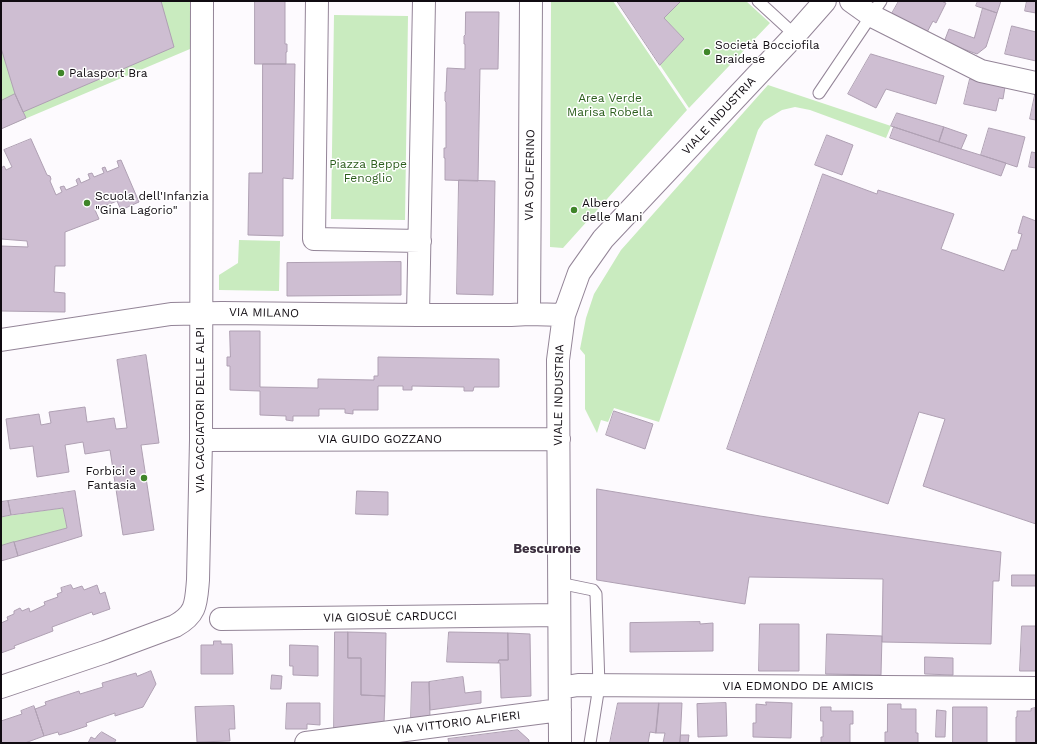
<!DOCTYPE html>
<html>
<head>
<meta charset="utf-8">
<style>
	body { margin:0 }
	#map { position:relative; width:1037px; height:744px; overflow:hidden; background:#fdfafe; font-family:"Work Sans",sans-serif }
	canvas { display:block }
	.frame { position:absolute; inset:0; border:2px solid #100b11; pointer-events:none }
</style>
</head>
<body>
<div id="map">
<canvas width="1037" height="744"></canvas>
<div class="frame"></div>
</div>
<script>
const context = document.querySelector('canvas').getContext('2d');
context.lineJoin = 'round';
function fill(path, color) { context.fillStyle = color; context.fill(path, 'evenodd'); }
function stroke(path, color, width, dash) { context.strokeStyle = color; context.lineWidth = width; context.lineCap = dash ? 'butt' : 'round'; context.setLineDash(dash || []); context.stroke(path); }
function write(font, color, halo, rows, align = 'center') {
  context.font = font + ' "Work Sans",sans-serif'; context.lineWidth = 3; context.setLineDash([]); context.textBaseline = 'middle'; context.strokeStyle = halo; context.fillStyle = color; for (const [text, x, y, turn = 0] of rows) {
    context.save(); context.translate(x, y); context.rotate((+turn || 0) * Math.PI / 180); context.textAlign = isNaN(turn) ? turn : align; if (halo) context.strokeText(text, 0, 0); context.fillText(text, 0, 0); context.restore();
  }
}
const green = new Path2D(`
	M 1,1 L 190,1 L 190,49 L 1,129 Z
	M 551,1 L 613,1 L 687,110 L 563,248 L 550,247 Z
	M 681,1 L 746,1 L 770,23 L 689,108 L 660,65 L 684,39 L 664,18 Z
	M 334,15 L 408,16 L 405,220 L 331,219 Z
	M 768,85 L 891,126 L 886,138 L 810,110 L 795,107 L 782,110 L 764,121 L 758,130 L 659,422 L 614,408 L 608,422 L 601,420 L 597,433 L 585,409 L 585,355 L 580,349 L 586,318 L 594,294 L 621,250 Z
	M 239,240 L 280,241 L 279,291 L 219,290 L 219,275 L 238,263 Z
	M 63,508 L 67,528 L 1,547 L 1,517 Z`);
const building = new Path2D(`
	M 1,1 L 161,1 L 174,47 L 23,112 L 15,94 L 1,48 Z
	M 255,1 L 285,1 L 285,44 L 287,44 L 287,52 L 286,52 L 286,64 L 255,64 Z
	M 617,1 L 681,1 L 664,18 L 684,39 L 660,65 Z
	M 899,1 L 943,1 L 943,2 L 946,3 L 936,23 L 933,21 L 925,36 L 890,17 Z
	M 978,1 L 1001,1 L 997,13 L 976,6 Z
	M 1027,1 L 1036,1 L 1036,13 L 1025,11 Z
	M 983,8 L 997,13 L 986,47 L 977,54 L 944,42 L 949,29 L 974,38 Z
	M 466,12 L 499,12 L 498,69 L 480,69 L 478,181 L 445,180 L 445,158 L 444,158 L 444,148 L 446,148 L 446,102 L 445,101 L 445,92 L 446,92 L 447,68 L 465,69 L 465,44 L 464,44 L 464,36 L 465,35 Z
	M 1012,26 L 1036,32 L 1036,61 L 1005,54 Z
	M 871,54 L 944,76 L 936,104 L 886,89 L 876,108 L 848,94 Z
	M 263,64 L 295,64 L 293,179 L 283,178 L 283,236 L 248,235 L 249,173 L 262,173 Z
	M 970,79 L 1005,87 L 1003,99 L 999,98 L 996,111 L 964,104 Z
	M 15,94 L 26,118 L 1,129 L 1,101 Z
	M 1035,95 L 1036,95 L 1036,120 L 1030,119 Z
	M 897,113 L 944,127 L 939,142 L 891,126 Z
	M 894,127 L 961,149 L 1006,163 L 1001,176 L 890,138 Z
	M 944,127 L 967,135 L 961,149 L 939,142 Z
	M 989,128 L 1025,137 L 1017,167 L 981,155 Z
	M 827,135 L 853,145 L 842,175 L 815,165 Z
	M 31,139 L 47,175 L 50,176 L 51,179 L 50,181 L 56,195 L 62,192 L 60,187 L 64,186 L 66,190 L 78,185 L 76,180 L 79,178 L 81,183 L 90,179 L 88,174 L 92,173 L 94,177 L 104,173 L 102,168 L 105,167 L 107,172 L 119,167 L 117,161 L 121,160 L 139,202 L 121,210 L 117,201 L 95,210 L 99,219 L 65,232 L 65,266 L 55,266 L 54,292 L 65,293 L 65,312 L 1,311 L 1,246 L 28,247 L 27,241 L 1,239 L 1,168 L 4,166 L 6,170 L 12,167 L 4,150 Z
	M 1032,152 L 1036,153 L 1036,168 L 1029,167 Z
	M 823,174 L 877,194 L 878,190 L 954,214 L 941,249 L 1004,271 L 1012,250 L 1017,250 L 1022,234 L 1018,233 L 1023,216 L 1036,221 L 1036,524 L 923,486 L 945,419 L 919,412 L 888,504 L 727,449 Z
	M 459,180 L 495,181 L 493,295 L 457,294 Z
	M 401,262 L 401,295 L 287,296 L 287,263 Z
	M 230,331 L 260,331 L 260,387 L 318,388 L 318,379 L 374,380 L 374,376 L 378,376 L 378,357 L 499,359 L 499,387 L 474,387 L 473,391 L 464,391 L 464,387 L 412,386 L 412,390 L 403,390 L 403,386 L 378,386 L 378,410 L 353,410 L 353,414 L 345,413 L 345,409 L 319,409 L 319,416 L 293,416 L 293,421 L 286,420 L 286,416 L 260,415 L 260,391 L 230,390 L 230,366 L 227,366 L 227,357 L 230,357 Z
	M 146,355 L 159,443 L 141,445 L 154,530 L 123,535 L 110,450 L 85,454 L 83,442 L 65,445 L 69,472 L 37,477 L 33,446 L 10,449 L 6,419 L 39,414 L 41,425 L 51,423 L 49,412 L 85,407 L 87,422 L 114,418 L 116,429 L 127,428 L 117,360 Z
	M 614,411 L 653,424 L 645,449 L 606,435 Z
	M 597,489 L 760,516 L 1001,552 L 999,581 L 993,581 L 991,644 L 882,642 L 883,579 L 749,577 L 745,604 L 597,580 Z
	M 75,491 L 82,536 L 18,556 L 14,542 L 67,528 L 63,508 L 11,515 L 8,501 Z
	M 357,491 L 388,492 L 388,515 L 356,514 Z
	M 8,501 L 11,515 L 1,517 L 1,502 Z
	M 14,542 L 18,556 L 1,561 L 1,546 Z
	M 1012,575 L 1036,575 L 1036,586 L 1012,586 Z
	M 71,585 L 73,589 L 82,586 L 84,590 L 97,585 L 100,594 L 105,592 L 110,609 L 93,615 L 92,612 L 52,627 L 53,631 L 14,646 L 15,648 L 1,653 L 1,623 L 8,620 L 7,617 L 14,614 L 14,611 L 20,608 L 22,611 L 29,608 L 30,612 L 45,605 L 44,602 L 58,597 L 57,594 L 62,592 L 61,588 Z
	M 700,622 L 700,624 L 713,623 L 713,651 L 630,652 L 630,623 Z
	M 760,624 L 799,624 L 799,671 L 759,671 Z
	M 1022,626 L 1036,626 L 1036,671 L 1020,671 Z
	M 335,632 L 348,632 L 348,658 L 361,658 L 361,695 L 385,696 L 384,724 L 334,732 Z
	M 348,632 L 386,633 L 385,696 L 361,695 L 361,658 L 348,658 Z
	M 449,632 L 508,633 L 508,660 L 499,660 L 498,663 L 447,662 Z
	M 508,633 L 530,634 L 531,696 L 501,698 L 500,663 L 498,663 L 499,660 L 508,660 Z
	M 827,634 L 882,636 L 881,675 L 826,674 Z
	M 214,641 L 221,641 L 221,644 L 232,644 L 233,674 L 201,674 L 201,645 L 213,645 Z
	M 290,645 L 318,646 L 318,676 L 293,675 L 293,666 L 290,666 Z
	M 925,657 L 953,658 L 953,675 L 925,674 Z
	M 151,671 L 156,684 L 143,707 L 115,716 L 115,713 L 86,723 L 87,726 L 69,732 L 59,735 L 58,732 L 44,736 L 35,709 L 46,705 L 45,702 L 79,691 L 80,694 L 103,687 L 102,683 L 136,673 L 137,676 Z
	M 272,675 L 282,676 L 281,689 L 271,689 Z
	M 463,677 L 465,693 L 481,691 L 481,703 L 430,710 L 429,682 Z
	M 412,682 L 429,682 L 430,718 L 411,720 Z
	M 766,702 L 792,703 L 791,738 L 753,737 L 753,723 L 756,723 L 756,704 L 766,705 Z
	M 287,703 L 320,703 L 320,725 L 307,724 L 307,729 L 286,729 Z
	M 618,703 L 659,703 L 656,733 L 650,732 L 648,743 L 610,743 Z
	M 659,703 L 682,703 L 680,743 L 663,743 L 665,733 L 656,733 Z
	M 726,703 L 727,736 L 698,737 L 697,704 Z
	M 888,704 L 901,704 L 901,709 L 916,709 L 916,733 L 918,733 L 918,743 L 885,743 L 885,732 L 887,732 Z
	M 34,706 L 44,736 L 25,743 L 1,743 L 1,721 L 22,714 L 21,711 Z
	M 234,706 L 235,729 L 229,729 L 230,741 L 197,742 L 195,707 Z
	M 821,707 L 831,707 L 831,711 L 853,711 L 853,724 L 850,724 L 850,743 L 821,743 L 821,737 L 823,737 L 823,721 L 821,721 Z
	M 953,707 L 987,707 L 987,743 L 953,743 Z
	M 1035,708 L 1036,743 L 1016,743 L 1016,717 L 1017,717 L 1017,711 L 1031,711 L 1031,709 Z
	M 937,710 L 946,711 L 945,737 L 936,737 Z
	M 518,730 L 529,740 L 529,743 L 449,743 L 448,739 Z
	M 102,732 L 116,740 L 114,743 L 88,743 L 91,737 L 95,739 L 98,735 Z
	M 681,735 L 689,735 L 688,743 L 680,743 Z`);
const lane = new Path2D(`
	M 758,1 L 795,35
	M 819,93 L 881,1
	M 559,583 L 593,590 L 596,594 L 599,686 L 590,743`);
const street = new Path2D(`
	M 317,1 L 314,239 L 420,241
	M 531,1 L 529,314 L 564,315
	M 851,1 L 872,16 L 981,71 L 1036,83
	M 418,315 L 424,1
	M 1,340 L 171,314 L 222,313 L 418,315 L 511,315 L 529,314
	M 201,440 L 559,439
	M 221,619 L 559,615
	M 1,687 L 105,652 L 175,626 C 197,614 196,603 198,580 L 201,440 L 202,1
	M 560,688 L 578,685 L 1036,688
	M 306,743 L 560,710
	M 560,743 L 558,360 L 564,315 L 579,273 L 603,239 L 795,35 L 825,1`);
const markers = [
	[707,52,4,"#3f8529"],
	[61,73,4,"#3f8529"],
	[87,203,4,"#3f8529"],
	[574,210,4,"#3f8529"],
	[144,478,4,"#3f8529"]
];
const poiNames = [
	["Società Bocciofila",715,45],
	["Braidese",715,59],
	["Palasport Bra",69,73],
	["Scuola dell'Infanzia",95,196],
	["\"Gina Lagorio\"",95,210],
	["Albero",582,203],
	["delle Mani",582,217],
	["Forbici e",136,471,"right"],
	["Fantasia",136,485,"right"]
];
const parkNames = [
	["Area Verde",610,98],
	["Marisa Robella",610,112],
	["Piazza Beppe",368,164],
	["Fenoglio",368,178]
];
const streetNames = [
	["VIALE INDUSTRIA",719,116,-47],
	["VIA SOLFERINO",530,175,-89],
	["VIA MILANO",264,313,1],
	["VIALE INDUSTRIA",559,395,-89],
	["VIA CACCIATORI DELLE ALPI",200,410,-90],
	["VIA GUIDO GOZZANO",380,439],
	["VIA GIOSUÈ CARDUCCI",390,617,-1],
	["VIA EDMONDO DE AMICIS",798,686],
	["VIA VITTORIO ALFIERI",457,723,-7]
];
const neighbourhoodNames = [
	["Bescurone",547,549]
];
fill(green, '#c9ebbf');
fill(building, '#cebed2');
stroke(building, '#afa0b3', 1);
stroke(lane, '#938497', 13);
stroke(street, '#938497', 24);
stroke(lane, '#fff', 11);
stroke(street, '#fff', 22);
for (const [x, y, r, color] of markers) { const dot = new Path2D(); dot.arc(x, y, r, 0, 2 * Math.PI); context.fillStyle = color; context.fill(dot); stroke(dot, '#fff', 1.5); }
write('12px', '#100b11', '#fff', poiNames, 'left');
write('12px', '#2c5e1d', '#fff', parkNames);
write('12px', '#100b11', '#fff', streetNames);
write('bold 13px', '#3c2f3f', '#fff', neighbourhoodNames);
</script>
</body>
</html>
